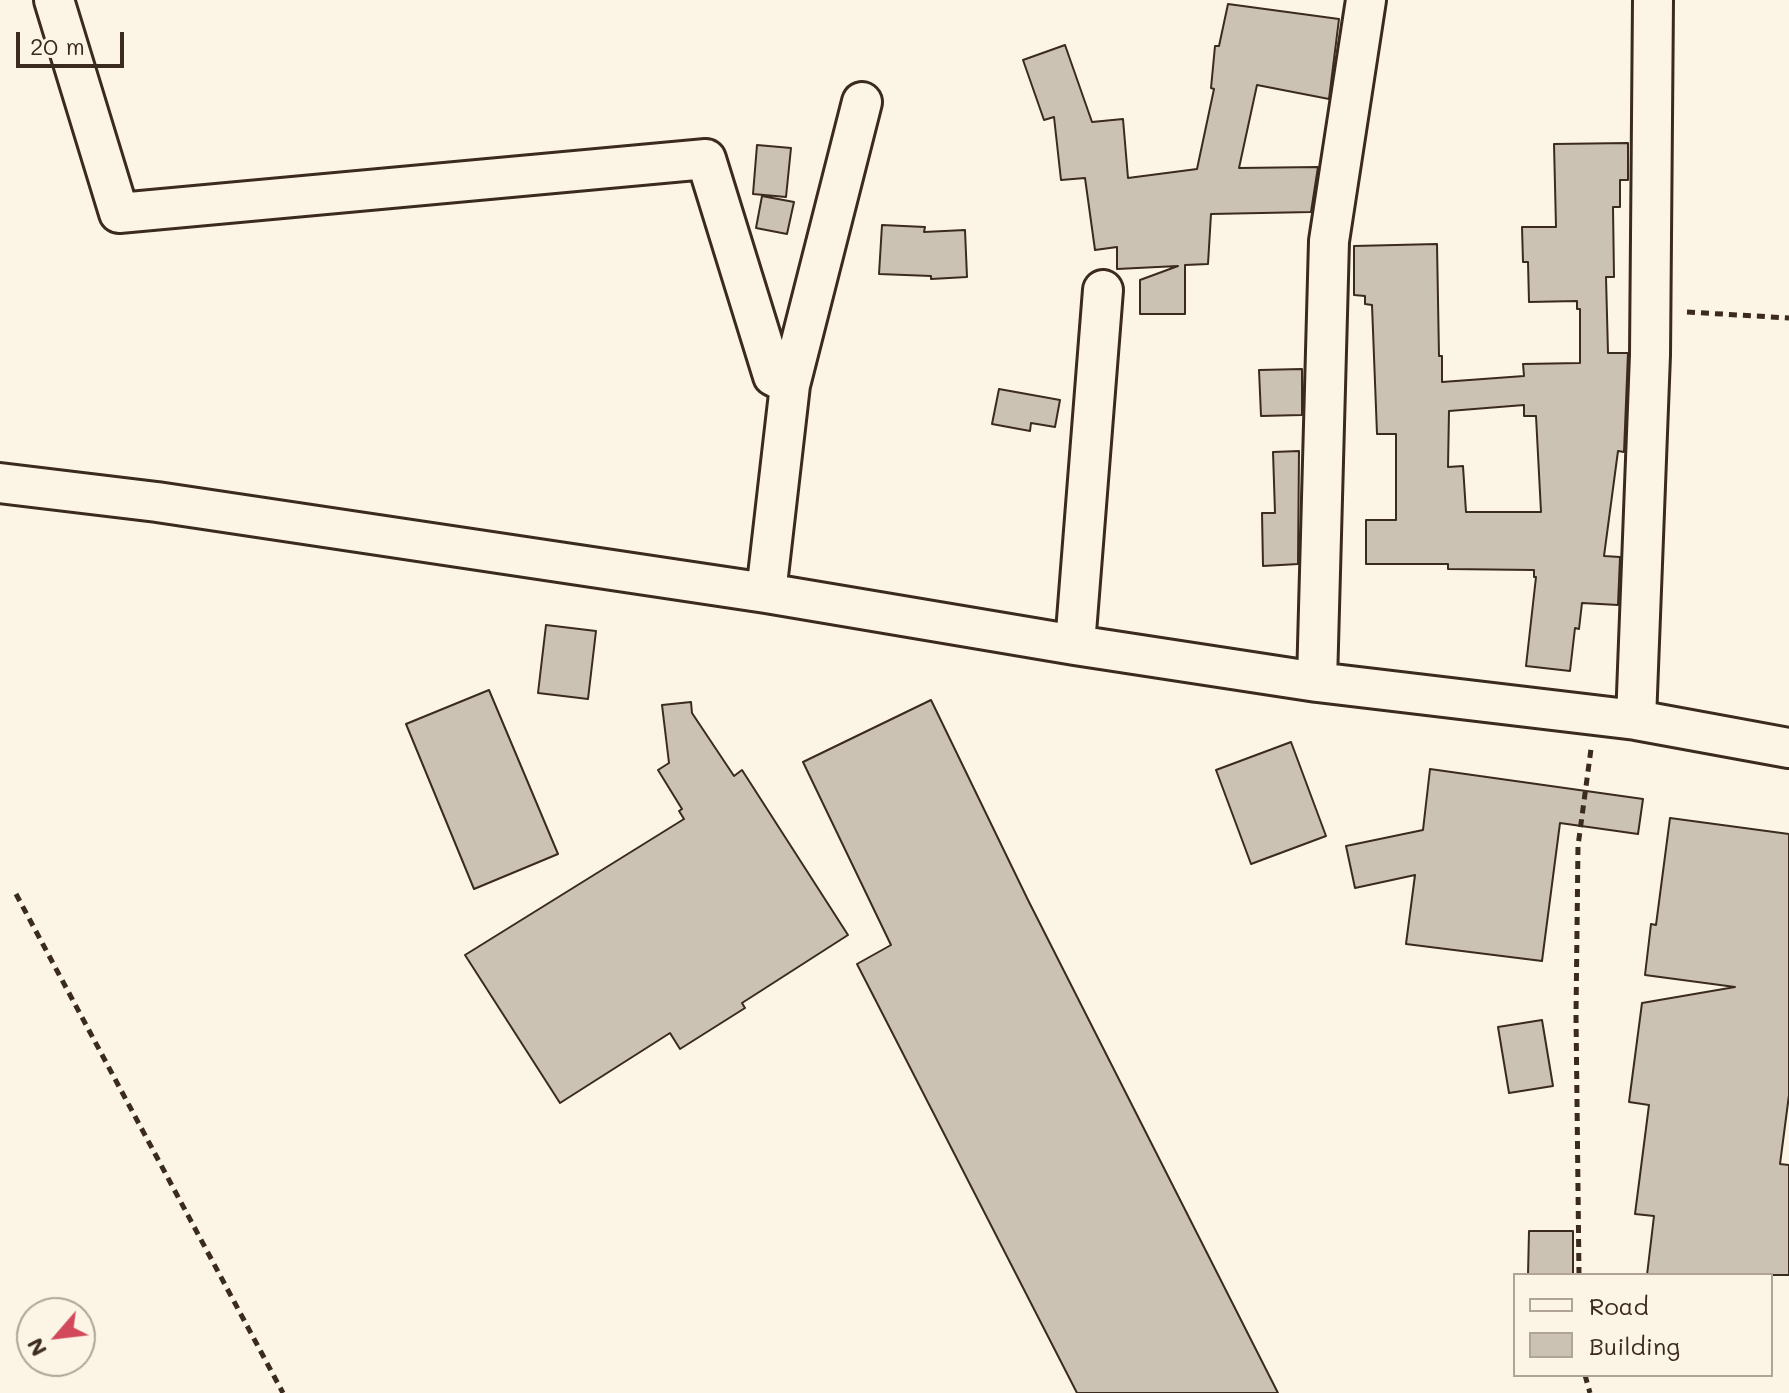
<!DOCTYPE html>
<html>
<head>
<meta charset="utf-8">
<style>
	body { margin:0 }
	#map { position:relative; width:1789px; height:1393px; overflow:hidden; background:#fcf5e5; font-family:Mali,sans-serif }
	canvas { display:block }
	.legend { position:absolute; left:1513px; top:1273px; width:260px; height:104px; box-sizing:border-box; background:#fcf5e5; border:2px solid #afa495; margin:0; padding:10px 14px; list-style:none; font-size:24px; color:#3b2a1e }
	.legend li { display:flex; align-items:center; gap:16px; height:40px }
	.legend b { width:40px; border:2px solid #afa495 }
	.north { position:absolute; left:16px; top:1297px; width:80px; height:80px; box-sizing:border-box; background:#fcf5e5; border:2px solid #afa495; border-radius:50%; rotate:242deg; font-size:22px; font-weight:700; line-height:32px; text-align:center; color:#3b2a1e }
	.north::after { content:''; display:block; margin:auto; width:28px; height:36px; background:#d1495b; clip-path:polygon(50% 0,100% 100%,50% 72%,0 100%) }
	.scale { position:absolute; left:16px; top:32px; width:108px; height:36px; box-sizing:border-box; border:4px solid #3b2a1e; border-top:0; padding-left:10px; font-size:24px; line-height:28px; white-space:nowrap; color:#3b2a1e; -webkit-text-stroke:6px #fcf5e5; paint-order:stroke }
</style>
</head>
<body>
<div id="map">
<canvas width="1789" height="1393"></canvas>
<ul class="legend">
<li><b style="height:10px;background:#fcf5e5"></b>Road</li>
<li><b style="height:22px;background:#ccc2b3"></b>Building</li>
</ul>
<div class="north">N</div>
<div class="scale">20 m</div>
</div>
<script>
const context = document.querySelector('canvas').getContext('2d');
context.lineJoin = 'round';
function fill(path, color) { context.fillStyle = color; context.fill(path, 'evenodd'); }
function stroke(path, color, width, dash) { context.strokeStyle = color; context.lineWidth = width; context.lineCap = dash ? 'butt' : 'round'; context.setLineDash(dash || []); context.stroke(path); }
const building = new Path2D(`
	M 1228,4 L 1339,19 L 1329,99 L 1257,85 L 1239,168 L 1318,167 L 1311,212 L 1211,214 L 1208,264 L 1185,265 L 1185,314 L 1140,314 L 1140,280 L 1178,266 L 1117,269 L 1117,247 L 1095,250 L 1085,178 L 1061,180 L 1054,117 L 1044,120 L 1023,60 L 1065,45 L 1092,122 L 1123,119 L 1128,178 L 1197,169 L 1214,89 L 1211,88 L 1215,46 L 1219,46 Z
	M 1628,143 L 1628,180 L 1620,180 L 1620,207 L 1613,207 L 1614,277 L 1606,277 L 1608,353 L 1628,353 L 1624,452 L 1618,451 L 1604,556 L 1620,557 L 1618,605 L 1582,603 L 1579,629 L 1575,628 L 1570,671 L 1526,666 L 1536,577 L 1534,577 L 1534,570 L 1448,569 L 1448,564 L 1366,564 L 1366,520 L 1396,520 L 1396,434 L 1377,434 L 1372,305 L 1365,304 L 1365,296 L 1354,295 L 1354,246 L 1437,244 L 1439,356 L 1442,356 L 1442,382 L 1524,376 L 1523,364 L 1580,363 L 1580,309 L 1577,309 L 1577,301 L 1529,302 L 1528,262 L 1523,262 L 1522,227 L 1556,227 L 1554,144 ZM 1524,405 L 1524,416 L 1536,416 L 1541,512 L 1466,512 L 1463,466 L 1448,467 L 1449,411 Z
	M 757,145 L 791,148 L 786,197 L 753,194 Z
	M 762,196 L 794,202 L 787,234 L 756,228 Z
	M 882,225 L 925,227 L 924,232 L 965,230 L 967,277 L 931,279 L 931,276 L 879,274 Z
	M 1302,369 L 1302,415 L 1261,416 L 1259,370 Z
	M 999,389 L 1060,400 L 1055,427 L 1031,423 L 1030,431 L 992,424 Z
	M 1299,451 L 1298,564 L 1263,566 L 1262,513 L 1275,513 L 1273,452 Z
	M 546,625 L 596,631 L 588,699 L 538,693 Z
	M 489,690 L 558,854 L 474,889 L 406,724 Z
	M 931,700 L 1028,900 L 1278,1393 L 1077,1393 L 857,964 L 891,945 L 803,762 Z
	M 691,702 L 692,713 L 734,776 L 742,770 L 848,935 L 742,1003 L 745,1008 L 680,1049 L 670,1033 L 560,1103 L 465,955 L 684,819 L 679,811 L 682,809 L 658,770 L 669,763 L 662,705 Z
	M 1291,742 L 1326,836 L 1251,864 L 1216,770 Z
	M 1430,769 L 1643,799 L 1638,834 L 1560,823 L 1542,961 L 1406,944 L 1415,875 L 1355,888 L 1346,846 L 1423,830 Z
	M 1670,818 L 1789,834 L 1789,1095 L 1780,1164 L 1789,1165 L 1789,1275 L 1647,1275 L 1654,1216 L 1635,1214 L 1649,1105 L 1629,1102 L 1642,1003 L 1735,987 L 1645,975 L 1651,924 L 1656,925 Z
	M 1542,1020 L 1553,1086 L 1509,1093 L 1498,1027 Z
	M 1529,1231 L 1573,1231 L 1573,1275 L 1528,1275 Z`);
const path = new Path2D(`
	M 1687,312 L 1789,318
	M 16,894 L 283,1393
	M 1579,1275 L 1576,1015 L 1578,846 L 1591,749
	M 1585,1375 L 1590,1393`);
const minor = new Path2D(`
	M 54,0 L 119,213 L 706,159 L 773,376 L 790,385
	M 0,483 L 157,502 L 766,593 L 1075,645 L 1317,682 L 1636,720 L 1789,748
	M 766,593 L 790,385 L 862,102
	M 1075,645 L 1103,290
	M 1317,682 L 1329,241 L 1366,0
	M 1636,720 L 1650,355 L 1653,0`);
fill(building, '#ccc2b3');
stroke(building, '#3b2a1e', 2);
stroke(minor, '#3b2a1e', 44);
stroke(path, '#3b2a1e', 5, [8, 6]);
stroke(minor, '#fcf5e5', 38);
</script>
</body>
</html>
